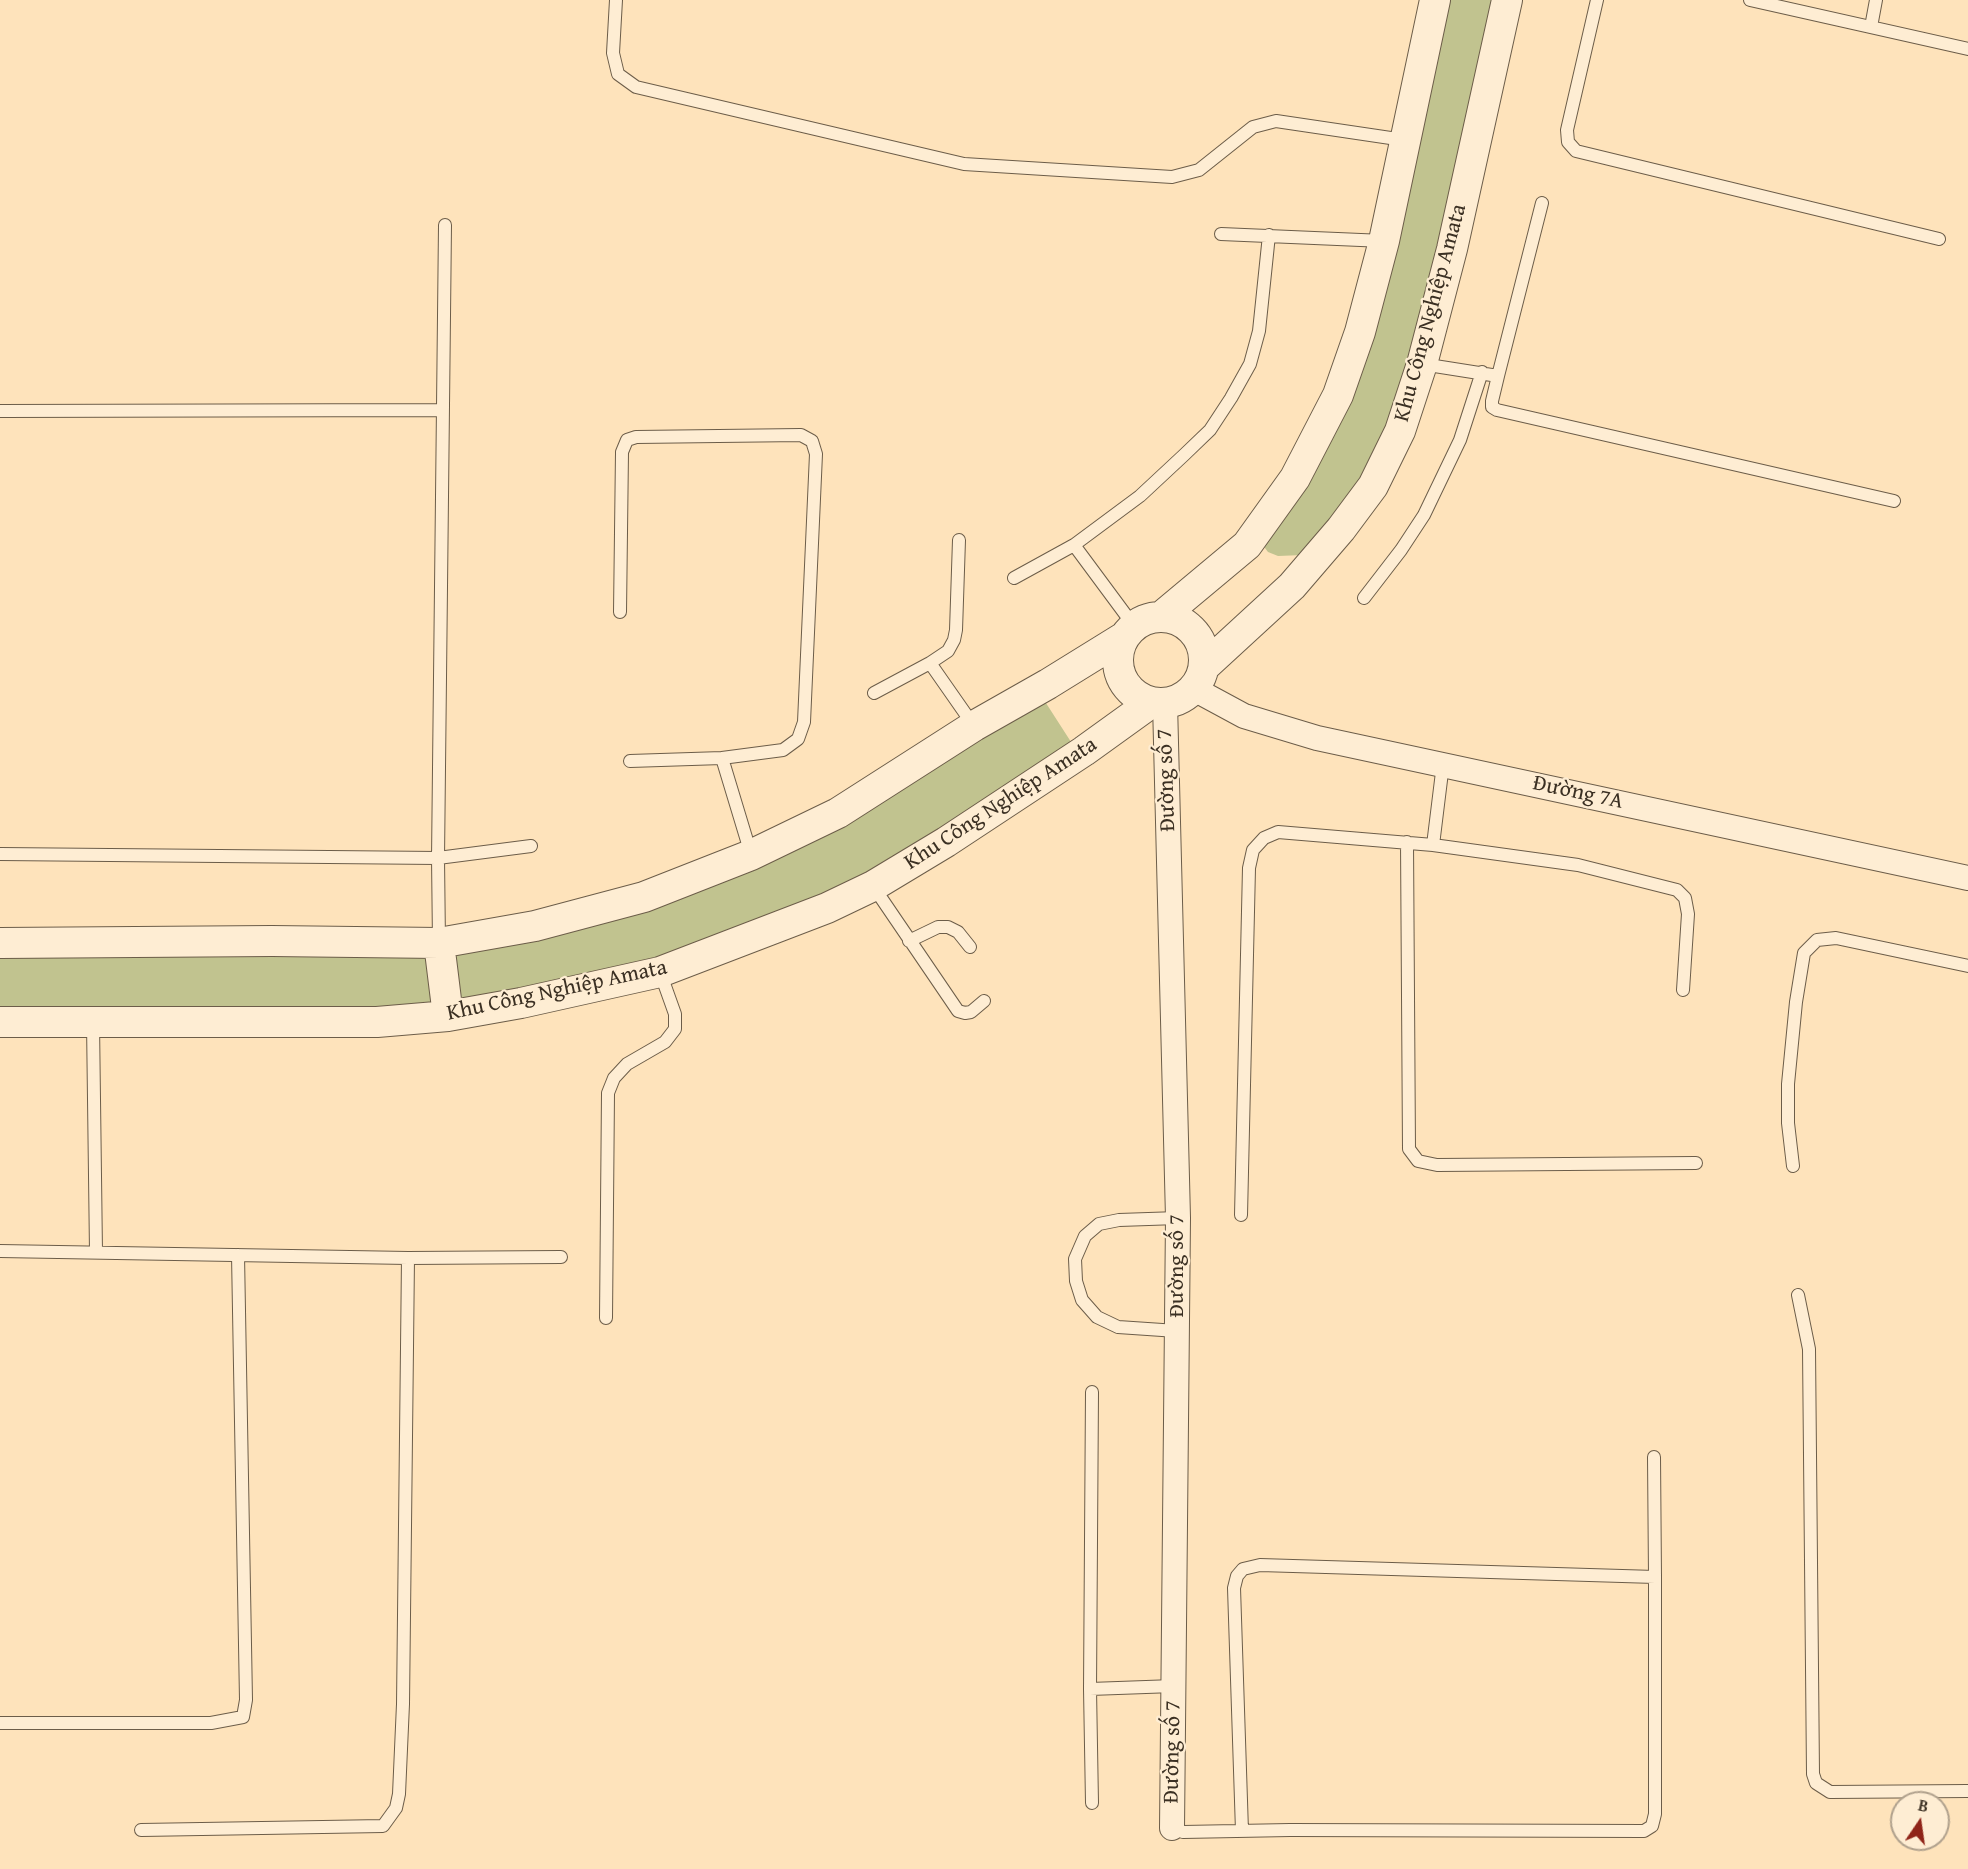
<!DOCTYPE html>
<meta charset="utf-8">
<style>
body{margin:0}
#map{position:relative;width:1968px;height:1869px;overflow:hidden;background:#fee3bb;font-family:"Gentium Book Plus",serif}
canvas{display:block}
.north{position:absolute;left:1890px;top:1791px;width:60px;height:60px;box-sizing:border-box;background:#feedd3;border:2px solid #b0a18d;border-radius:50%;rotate:13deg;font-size:16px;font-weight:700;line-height:24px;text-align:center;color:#3b3023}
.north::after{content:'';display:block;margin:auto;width:21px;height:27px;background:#8f2418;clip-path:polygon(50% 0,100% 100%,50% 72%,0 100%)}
</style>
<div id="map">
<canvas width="1968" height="1869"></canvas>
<div class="north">B</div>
</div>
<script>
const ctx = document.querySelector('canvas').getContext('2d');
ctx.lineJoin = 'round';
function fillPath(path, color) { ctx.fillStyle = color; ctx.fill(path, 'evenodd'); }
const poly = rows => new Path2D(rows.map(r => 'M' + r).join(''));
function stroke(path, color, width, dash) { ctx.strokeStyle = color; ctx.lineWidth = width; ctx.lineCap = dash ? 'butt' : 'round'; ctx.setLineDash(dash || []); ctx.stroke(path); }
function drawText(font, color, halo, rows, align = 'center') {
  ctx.font = font + ' "Gentium Book Plus",serif'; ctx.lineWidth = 4.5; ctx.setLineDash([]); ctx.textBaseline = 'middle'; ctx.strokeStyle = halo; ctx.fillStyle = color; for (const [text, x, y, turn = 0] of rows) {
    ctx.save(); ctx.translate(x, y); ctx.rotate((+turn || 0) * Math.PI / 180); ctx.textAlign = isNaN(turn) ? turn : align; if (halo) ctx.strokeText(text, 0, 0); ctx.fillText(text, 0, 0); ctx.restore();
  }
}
const green = poly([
 [1447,0,1495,0,1440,245,1389,426,1363,479,1303,555,1278,556,1268,552,1265,548,1263,543,1307,482],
 [1044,700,1073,745,866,876,656,961,453,1003,447,953,651,907],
 [0,954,433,954,439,1004,377,1010,0,1011]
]);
const service = poly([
 [616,0,613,53,618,74,636,87,964,164,1172,177,1199,170,1253,127,1276,121,1404,140],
 [1597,0,1567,130,1568,142,1576,151,1939,239],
 [1750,0,1968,49],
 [1871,27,1876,0],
 [1221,234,1384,241],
 [1422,364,1498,376,1542,203],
 [1498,376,1492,401,1492,407,1497,410,1894,501],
 [0,411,443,410],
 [1014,578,1074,545],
 [1364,598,1401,550,1424,515,1460,440,1482,372],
 [620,612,622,452,627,440,636,437,801,435,812,441,816,454,804,722,798,739,783,750,722,758,751,854],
 [1134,626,1074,545,1140,496,1184,455,1210,430,1231,398,1250,364,1259,331,1269,235],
 [930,663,948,651,954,640,956,630,959,540],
 [874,693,930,663,974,726],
 [630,761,722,758],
 [1407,842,1409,1149,1418,1161,1437,1165,1696,1163],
 [1433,845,1578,865,1677,890,1685,898,1688,914,1683,990],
 [0,854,438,858,531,846],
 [873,886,958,1011,965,1013,971,1012,984,1001],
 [909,941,938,927,948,927,958,932,970,947],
 [439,943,438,858,445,225],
 [93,1023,96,1252],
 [1793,1166,1788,1123,1788,1084,1796,1002,1804,953,1817,940,1836,938,1968,966],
 [1241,1215,1249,868,1253,850,1264,838,1278,832,1433,845,1443,764],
 [0,1251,408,1258,403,1704,399,1794,396,1808,383,1826,141,1830],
 [408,1258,561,1257],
 [1798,1295,1809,1349,1813,1774,1816,1783,1830,1792,1968,1791],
 [606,1318,608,1093,614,1078,627,1064,665,1042,675,1029,675,1014,660,972],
 [1177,1331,1118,1327,1097,1317,1082,1300,1076,1281,1075,1259,1085,1236,1099,1224,1119,1220,1178,1218],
 [1090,1689,1174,1686],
 [0,1723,211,1723,243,1717,246,1700,238,1255],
 [1092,1803,1090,1689,1092,1392],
 [1172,1828,1183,1832,1290,1830,1644,1831,1652,1826,1655,1814,1655,1577],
 [1242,1831,1234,1588,1237,1576,1243,1569,1260,1565,1655,1577,1654,1457]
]);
const minor = poly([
 [1194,689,1244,716,1317,738,1968,878],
 [1165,703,1178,1218,1172,1828]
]);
const tertiary = poly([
 [1162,616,1247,545,1295,478,1338,395,1360,332,1384,241,1435,0],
 '1118 660a43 43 0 1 1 86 0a43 43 0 1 1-86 0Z',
 [1205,666,1292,586,1341,529,1373,486,1400,431,1422,364,1452,249,1507,0],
 [0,943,272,941,439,943,535,926,644,897,751,855,838,813,974,726,1048,684,1124,637],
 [439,943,448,1016],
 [0,1022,377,1022,448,1016,521,1003,660,972,827,908,873,886,946,842,1084,751,1152,702]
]);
const streetNames = [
 ["Khu Công Nghiệp Amata",1431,313,-75],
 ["Đường số 7",1167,780,-92],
 ["Đường 7A",1578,793,12],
 ["Khu Công Nghiệp Amata",1001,804,-33],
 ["Khu Công Nghiệp Amata",557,991,-12],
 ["Đường số 7",1177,1266,-90],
 ["Đường số 7",1173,1752,-89]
];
fillPath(green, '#c1c38f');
stroke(service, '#6c5d49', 14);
stroke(minor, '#6c5d49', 26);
stroke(tertiary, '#6c5d49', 32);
stroke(service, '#feedd3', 12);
stroke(minor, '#feedd3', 24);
stroke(tertiary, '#feedd3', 30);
drawText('22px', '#3b3023', '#feedd3', streetNames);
</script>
